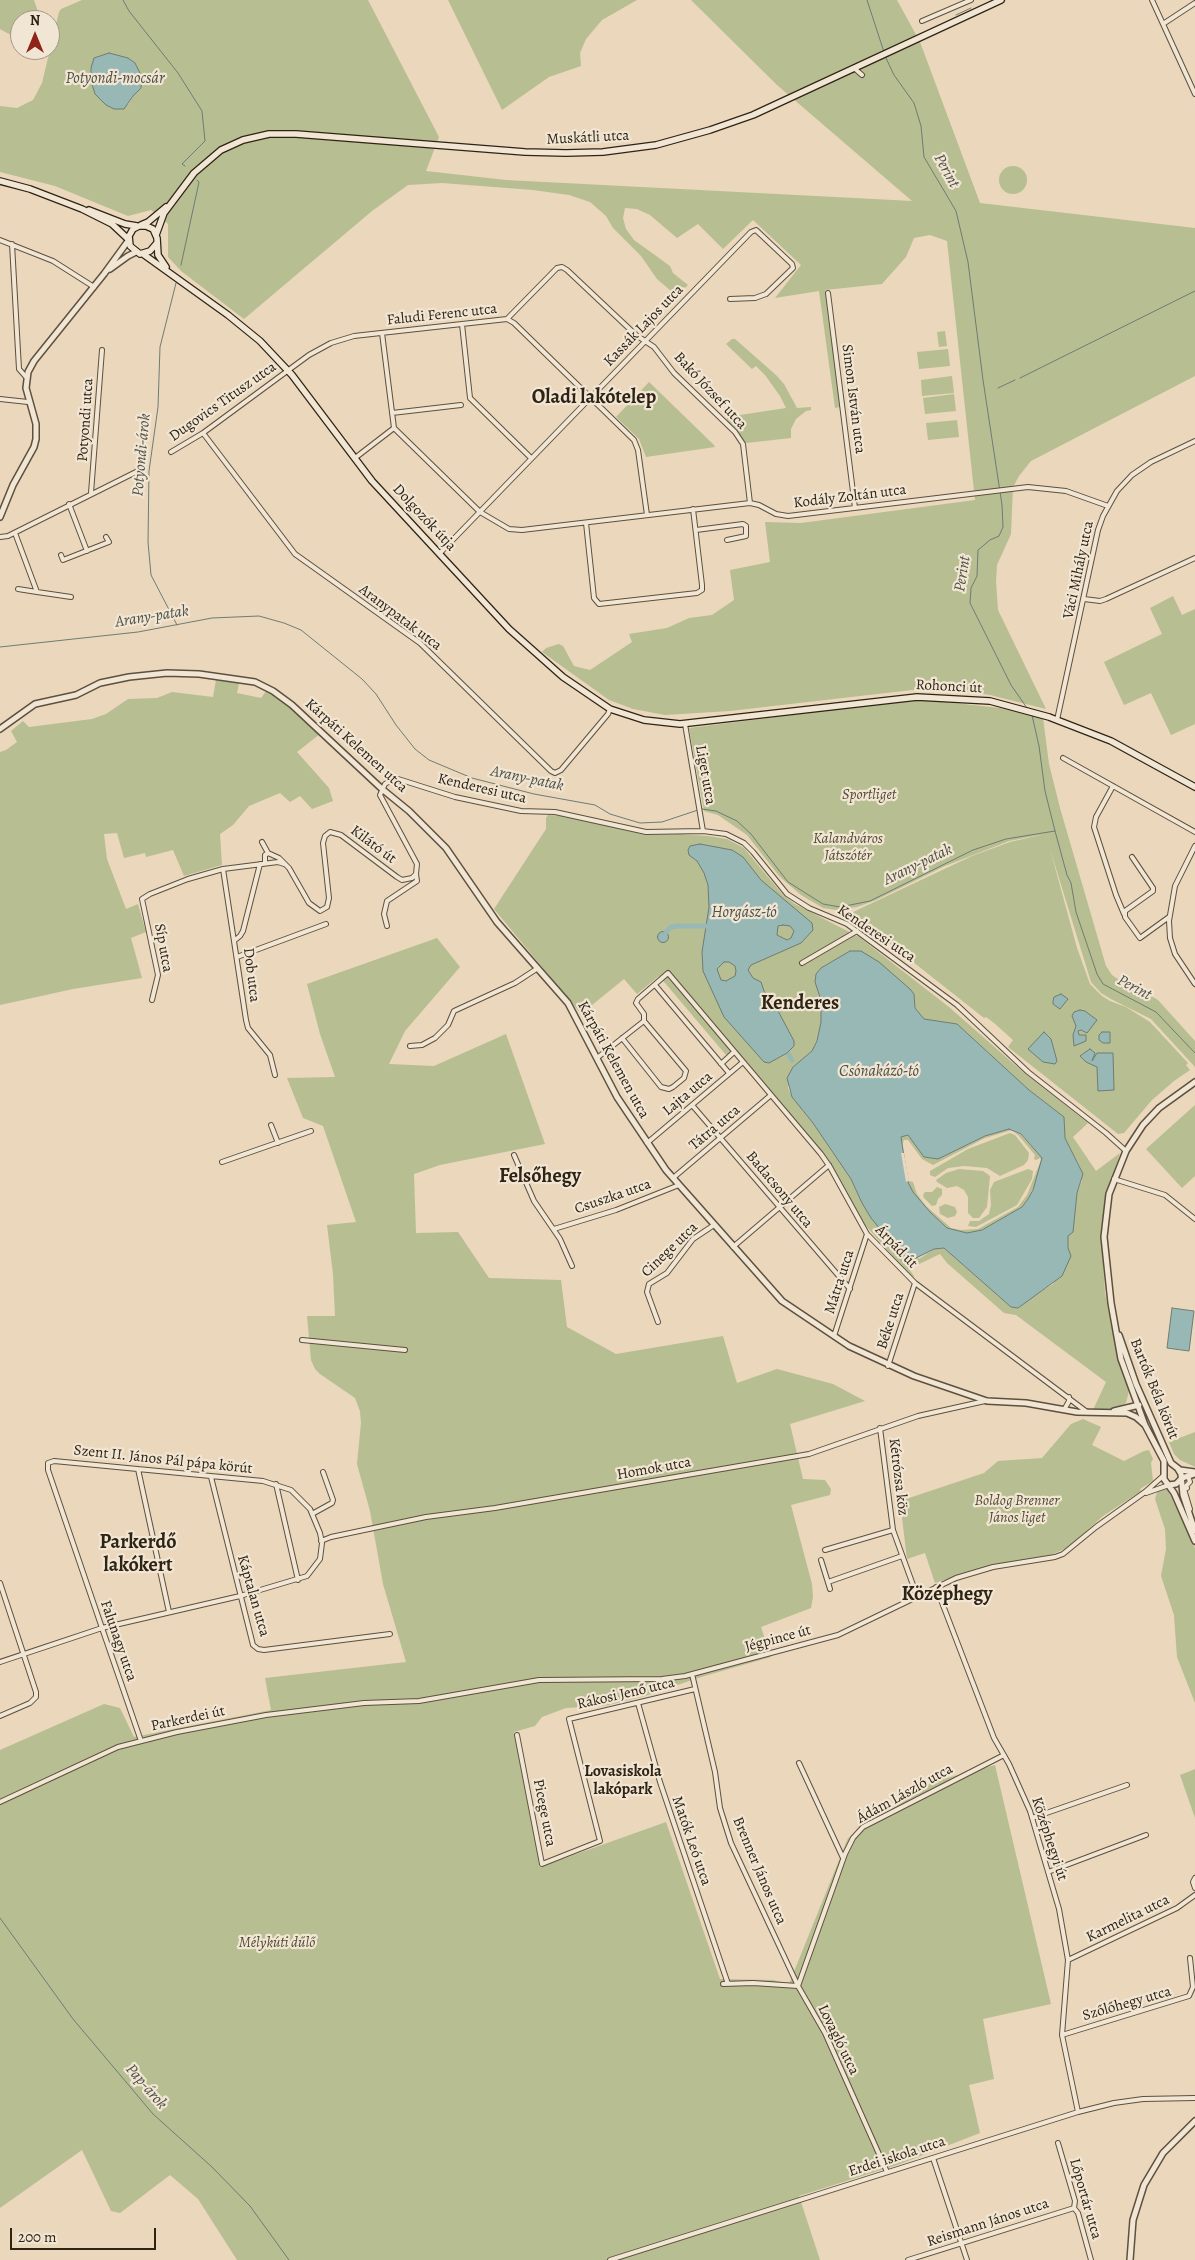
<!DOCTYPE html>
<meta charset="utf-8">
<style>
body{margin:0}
#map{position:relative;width:1195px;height:2260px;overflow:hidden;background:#ead7bc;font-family:Alegreya,serif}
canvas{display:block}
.north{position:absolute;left:10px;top:10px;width:50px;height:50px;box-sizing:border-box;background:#f1e5d3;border:1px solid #a39787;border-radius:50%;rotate:0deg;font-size:14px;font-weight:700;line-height:20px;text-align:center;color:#2e2314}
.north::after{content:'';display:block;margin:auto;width:18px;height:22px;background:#8f2418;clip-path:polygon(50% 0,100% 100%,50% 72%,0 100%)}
.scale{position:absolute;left:10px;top:2228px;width:146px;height:22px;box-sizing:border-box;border:2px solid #2e2314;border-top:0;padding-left:6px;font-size:15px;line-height:18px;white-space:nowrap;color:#2e2314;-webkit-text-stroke:4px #f1e5d3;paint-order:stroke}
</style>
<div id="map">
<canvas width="1195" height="2260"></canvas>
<div class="north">N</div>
<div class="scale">200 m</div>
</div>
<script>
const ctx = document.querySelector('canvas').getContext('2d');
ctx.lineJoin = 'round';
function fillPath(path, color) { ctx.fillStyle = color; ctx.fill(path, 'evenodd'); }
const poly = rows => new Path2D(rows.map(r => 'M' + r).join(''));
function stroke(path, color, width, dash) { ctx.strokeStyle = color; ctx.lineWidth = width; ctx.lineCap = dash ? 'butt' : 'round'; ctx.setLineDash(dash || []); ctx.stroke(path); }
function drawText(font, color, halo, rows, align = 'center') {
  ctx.font = font + ' Alegreya,serif'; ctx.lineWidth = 4.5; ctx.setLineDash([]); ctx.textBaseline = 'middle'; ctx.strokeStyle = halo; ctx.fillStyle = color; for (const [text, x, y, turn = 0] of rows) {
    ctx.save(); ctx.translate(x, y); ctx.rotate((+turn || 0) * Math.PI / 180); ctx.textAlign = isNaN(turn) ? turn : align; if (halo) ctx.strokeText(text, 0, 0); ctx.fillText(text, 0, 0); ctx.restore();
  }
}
const green = poly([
 [0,0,34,0,41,20,20,20,20,37,11,35,0,29],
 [82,0,368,0,439,137,426,171,506,180,912,201,777,85,691,0,897,0,920,42,980,203,1195,228,1195,376,1031,461,1019,476,1013,487,1011,534,997,565,996,581,998,610,1046,709,990,695,962,691,912,690,730,711,665,715,633,709,609,700,542,652,546,648,559,644,563,646,574,666,590,670,632,642,629,634,667,628,689,618,712,615,734,600,730,570,770,562,765,522,801,523,975,500,947,241,930,235,914,238,906,257,882,284,825,290,840,407,835,408,819,291,775,298,801,265,753,220,723,249,698,224,677,238,650,215,637,209,625,208,623,218,626,229,634,240,670,266,673,273,688,285,674,299,671,291,657,279,641,256,613,228,606,216,590,202,569,195,533,190,442,183,408,185,372,211,244,319,181,271,168,257,168,224,151,210,128,216,55,186,0,172,0,106,17,108,33,100,42,83,59,12,61,9],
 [109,53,141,88,133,96,128,105,94,58],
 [448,0,637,0,602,20,586,39,580,53,581,66,549,77,502,110],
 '999 180a14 14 0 1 1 28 0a14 14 0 1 1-28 0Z',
 [945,331,947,346,939,347,937,332],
 [732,339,735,339,776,375,784,384,797,408,811,407,811,410,806,411,796,419,791,429,791,438,746,443,727,420,727,417,786,408,780,396,765,375,756,366,752,369,726,344],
 [948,349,950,366,919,369,917,352],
 [952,376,954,393,922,396,921,380],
 [649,382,714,445,715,447,646,457,639,439,616,417],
 [954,394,956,411,925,414,923,398],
 [957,420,959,437,928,440,926,423],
 [1173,596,1182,615,1195,609,1195,724,1171,735,1151,693,1124,705,1104,662,1162,634,1150,608],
 [216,680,239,683,237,693,261,698,267,690,290,706,320,734,297,752,329,788,333,801,312,809,300,796,290,802,280,793,249,806,233,825,220,834,222,865,184,876,173,850,146,857,145,853,124,858,117,833,104,834,107,859,126,909,138,904,146,932,131,938,142,978,73,989,0,1005,0,752,6,750,17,742,11,731,23,721,29,727,92,719,106,714,128,699,157,698,172,692,213,697],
 [918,699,1009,709,1043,718,1049,764,1060,808,1106,966,1112,975,1126,985,1143,991,1158,1000,1195,1041,1195,1067,1151,1019,1111,999,1101,993,1091,982,1050,849,1077,948,1090,984,1102,996,1110,1001,1126,1007,1150,1022,1188,1063,1186,1065,1190,1070,1174,1081,1152,1100,1124,1133,1118,1134,1008,1047,1013,1040,994,1023,986,1017,984,1018,851,913,972,856,1010,842,1045,834,1009,841,945,866,876,900,857,907,836,910,823,908,801,895,780,877,747,835,718,815,704,811,689,728],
 [548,815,567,816,645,835,680,834,708,836,727,839,744,848,783,895,795,904,859,937,949,1007,1023,1072,1088,1123,1073,1137,1096,1171,1120,1153,1105,1204,1102,1248,1105,1293,1111,1325,1129,1391,1126,1403,1114,1409,1093,1410,1106,1382,1016,1315,1004,1313,947,1263,940,1254,909,1269,914,1276,912,1278,859,1218,827,1158,734,1049,726,1055,659,976,637,994,624,979,581,1014,494,909,546,829,546,818],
 [850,951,914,994,915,1008,924,1019,957,1024,1029,1090,1064,1117,1065,1138,1080,1167,1082,1181,1077,1193,1073,1232,1068,1235,1068,1248,1053,1284,1035,1295,1018,1308,1011,1307,944,1248,934,1249,919,1259,862,1203,851,1179,813,1123,792,1097,788,1088,793,1067,812,1051,817,1041,821,1022,821,999,815,982,816,974,821,968],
 [437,938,460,967,405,1031,389,1064,434,1066,506,1034,545,1144,440,1165,414,1174,416,1233,458,1232,489,1278,561,1280,567,1327,616,1354,723,1336,737,1383,777,1369,833,1384,865,1401,790,1424,803,1479,825,1480,831,1489,830,1495,791,1505,812,1584,813,1597,811,1608,761,1627,771,1657,701,1677,642,1697,604,1706,566,1708,542,1717,535,1726,514,1732,540,1867,666,1822,720,1979,773,1980,789,1984,848,1838,932,1782,995,1765,1051,2004,983,2019,994,2079,969,2085,980,2133,900,2164,799,2196,820,2260,237,2260,198,2199,170,2175,120,2213,111,2211,82,2150,0,2208,0,1750,104,1704,120,1708,134,1737,271,1710,265,1678,406,1662,383,1584,370,1511,357,1464,361,1423,360,1411,355,1398,320,1374,315,1369,311,1360,307,1316,335,1316,333,1274,327,1225,356,1222,323,1126,303,1118,287,1078,335,1077,320,1034,307,984],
 [1195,1105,1195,1176,1182,1188,1146,1149],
 [1009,1129,1021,1135,1042,1158,1035,1184,1028,1199,1022,1207,982,1230,967,1233,947,1228,930,1212,913,1192,908,1182,901,1137,908,1135,944,1156,985,1136],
 [1012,1130,1019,1136,1035,1155,1034,1159,1036,1160,1040,1158,1041,1160,1027,1195,1018,1207,978,1229,961,1230,951,1228,926,1206,917,1194,913,1182,909,1181,902,1145,904,1140,908,1140,922,1159,933,1165,985,1138],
 [1010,1133,1015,1135,1029,1153,1028,1160,1024,1165,1000,1176,987,1168,964,1166,948,1168,935,1177,930,1175,930,1171,968,1149],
 [959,1169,983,1171,990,1176,987,1207,979,1218,973,1218,968,1213,968,1197,964,1190,957,1186,947,1188,937,1182,936,1180,946,1173],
 [1028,1169,1033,1171,1032,1179,1017,1205,976,1227,968,1226,970,1221,979,1221,989,1214,991,1205,990,1190,994,1182],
 [937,1187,942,1189,942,1195,938,1199,936,1205,932,1206,924,1198,923,1195,925,1192,932,1192],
 [945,1204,955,1207,957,1212,955,1216,948,1218,940,1214,939,1207],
 [1083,1419,1101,1427,1092,1445,1124,1461,1144,1451,1149,1450,1153,1459,1151,1463,1153,1481,1140,1489,1141,1491,1146,1488,1103,1516,1069,1547,1051,1555,993,1565,935,1583,925,1553,907,1559,900,1501,984,1473,998,1461,1042,1458,1071,1424],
 [1195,1432,1195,1467,1180,1460,1174,1454,1169,1442],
 [1166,1486,1195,1548,1195,1703,1177,1657,1174,1615,1161,1576,1166,1549,1165,1529,1155,1499,1158,1489],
 [1195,1769,1195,1818,1180,1775]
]);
const water = poly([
 [109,53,128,58,135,63,142,77,141,88,133,96,124,109,114,109,106,105,95,94,91,81,91,68,94,58,109,53],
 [700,844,732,850,743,857,761,880,812,923,813,930,801,943,751,965,748,970,753,978,761,982,764,991,777,1009,794,1041,794,1046,787,1053,769,1063,764,1062,724,1017,703,971,702,952,709,907,708,885,704,873,697,861,689,855,688,850,690,846,700,844],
 [783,925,790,926,794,931,791,938,787,940,777,935,778,926,783,925],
 [724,962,729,962,735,966,736,971,735,976,726,981,721,980,717,969,724,962],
 '657.5 937a5.5 5.5 0 1 1 11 0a5.5 5.5 0 1 1-11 0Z',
 [850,951,861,951,879,962,910,989,914,994,915,1008,924,1019,957,1024,1029,1090,1064,1117,1065,1138,1083,1174,1077,1193,1073,1232,1068,1236,1068,1248,1071,1256,1062,1276,1018,1308,1011,1307,944,1248,934,1249,912,1260,903,1257,871,1218,862,1203,851,1179,813,1123,792,1097,787,1078,793,1067,812,1051,817,1041,821,1022,821,1000,815,982,816,974,821,968,850,951],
 [1009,1129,1021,1134,1042,1158,1033,1190,1028,1199,1022,1207,982,1230,967,1233,947,1228,930,1212,913,1192,908,1182,901,1137,908,1135,924,1157,938,1159,985,1136,1009,1129],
 [1061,994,1068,999,1060,1009,1053,1004,1053,1001,1054,997,1061,994],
 [1080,1010,1085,1011,1097,1020,1087,1033,1081,1030,1078,1031,1079,1035,1086,1035,1086,1041,1074,1046,1073,1035,1076,1026,1072,1016,1074,1012,1080,1010],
 [1044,1032,1051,1039,1057,1061,1055,1064,1043,1062,1028,1049,1044,1032],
 [1102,1032,1110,1032,1110,1043,1103,1043,1099,1040,1099,1035,1102,1032],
 [1090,1049,1095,1053,1092,1061,1097,1053,1113,1053,1114,1090,1098,1091,1097,1067,1086,1062,1080,1056,1090,1049],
 [1172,1308,1194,1311,1189,1351,1167,1348,1172,1308]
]);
const pier = poly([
 [901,1153,904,1153,909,1181,906,1182]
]);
const stream = poly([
 [123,0,129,11,178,73,202,111,205,141,182,164,185,166],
 [867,0,884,52],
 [956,15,971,8],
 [885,56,894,75,914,103,921,126,924,157,956,211,968,262,983,380,1002,505,1003,527,999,536,990,540,978,550,977,576,971,588,970,603,1011,685,1027,708],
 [181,265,199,182,197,180],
 [176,283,160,347,158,407,149,471,148,542,151,575,177,625],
 [1020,378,1195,291],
 [998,388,1015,380],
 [0,647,138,632,212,618,259,616,284,623,301,630,362,679,376,694,396,725,415,749,429,760,472,778,534,794,595,805,610,814,640,823,662,822,698,810],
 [1032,715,1039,746,1045,791,1055,831,1067,875,1071,883,1076,912,1097,974,1103,984,1156,1012,1195,1053],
 [702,809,716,811,737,821,751,834,788,882,823,904,840,907,870,901,973,850,1006,839,1055,831],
 [0,1918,73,2019,153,2114,212,2167,250,2206,289,2260]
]);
const canal = poly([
 [666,932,671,927,678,926,706,926],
 [789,1055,792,1060]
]);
const minor = poly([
 [1152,0,1195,94],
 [922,21,971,0],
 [1163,24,1195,3],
 [854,68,862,75],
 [0,240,53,261,94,287],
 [12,244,19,369,26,377],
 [828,293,855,508],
 [507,319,557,268,562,267,567,270,636,335,654,347,674,373,735,432,743,444,750,503],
 [462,324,470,398,531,458],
 [382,333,394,428,480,512,509,529,522,530,750,503,759,505,776,514,788,516,1028,487,1066,491,1108,506],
 [0,399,28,402],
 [392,413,461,405],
 [203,433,295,554,420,643,551,771,555,773,561,770,608,714,610,709],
 [171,452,203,433,309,355,331,343,354,336,507,319,514,323,634,440,638,450,647,515],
 [355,458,394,428],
 [91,493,102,350],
 [69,504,87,551],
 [586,523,594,598,599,604,697,593,702,590,702,585,693,509],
 [696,530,743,524,746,526,746,536,727,540],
 [15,533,37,592,71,597],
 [0,537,8,536,142,469],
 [440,553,751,232,756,230,792,264,793,268,766,294,755,298,730,299],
 [61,555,63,560,109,542,106,537],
 [18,589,37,592],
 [1084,599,1100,601,1106,599,1195,558],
 [1057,720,1098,530,1103,516,1117,491,1132,475,1151,462,1195,441],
 [685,724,703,831],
 [1063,758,1195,832],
 [1113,786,1096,817,1094,827,1116,895,1124,914],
 [262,842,268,853],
 [1195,846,1175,886,1169,921,1170,938,1175,954,1195,984],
 [1132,857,1153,888,1153,891,1125,911,1125,917,1140,938,1169,917],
 [265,863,265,855,268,853,279,858,289,868,309,903,320,911,327,907,329,898,323,843,325,836,330,832,341,835,397,877,402,880,412,878,416,874,417,864,380,795,385,784,395,778,455,797,521,811,555,812,646,832,703,831,726,834,744,843,753,852,787,894,809,908,847,924,957,1005,1028,1072,1106,1133,1126,1151],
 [223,869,246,1020,248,1028,270,1055,275,1075],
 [387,926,384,914,387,901,417,881,416,874],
 [235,940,240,936,243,931,260,864],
 [237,957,326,924],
 [802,963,857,931],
 [655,985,729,1073],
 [152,1000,158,975,142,899,150,894,188,879,223,869,278,862,284,864],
 [622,1038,661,1087,669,1089,673,1087,684,1078,686,1071,644,1021],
 [410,1046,422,1045,435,1038,448,1025,454,1011,515,983,538,968],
 [597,1058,644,1021,644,1014,636,1003,638,999,668,973,821,1154,830,1167,867,1234,915,1283,1087,1412],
 [721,1064,734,1052],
 [692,1105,850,1289],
 [271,1125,278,1143],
 [647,1143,743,1062],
 [514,1155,534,1201,560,1239,572,1266],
 [222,1162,311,1131],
 [673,1178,771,1095],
 [1114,1179,1165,1195,1195,1219],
 [554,1229,616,1210,679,1185],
 [733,1247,829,1165],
 [658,1322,647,1292,649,1284,667,1273,693,1239,714,1225],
 [834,1336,867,1234],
 [302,1340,405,1350],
 [888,1366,915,1283],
 [1064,1410,1069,1401,1069,1397],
 [880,1428,893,1530,917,1596],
 [138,1469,169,1612],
 [211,1477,253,1645,258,1649,264,1650,390,1634],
 [1189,1479,1190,1482,1186,1486,1187,1488,1184,1489,1190,1509],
 [276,1484,298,1580],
 [1146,1493,1169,1485],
 [312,1514,332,1503,333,1500,323,1472],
 [321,1541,331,1537,426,1517,495,1508,809,1454,918,1416,985,1401],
 [825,1550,893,1530],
 [821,1560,830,1589],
 [828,1582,902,1556],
 [0,1583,36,1692,36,1697,30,1703,0,1716],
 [936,1587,994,1738,1009,1764,1030,1811,1059,1909,1068,1960,1062,2035,1078,2112],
 [0,1662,102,1628,240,1596,307,1576,320,1559,322,1543,320,1533,310,1509,291,1490,263,1481,54,1461,48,1463,48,1470,102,1628,141,1741],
 [692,1674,715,1772,720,1808,731,1843,798,1986,825,2033,887,2172],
 [638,1703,660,1782,728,1984],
 [517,1735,542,1864,600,1841,569,1719,695,1689],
 [799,1763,843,1858],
 [0,1802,118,1747,177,1732,266,1715,364,1703,419,1701,539,1680,662,1679,685,1676,838,1635,956,1578,993,1567,1055,1557,1063,1554,1096,1527,1145,1492,1163,1476],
 [1032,1818,1127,1785],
 [1048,1872,1146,1835],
 [1195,1878,1193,1882,1195,1888],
 [1068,1960,1177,1908,1195,1895],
 [723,1984,753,1983,798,1986],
 [798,1986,845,1854,853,1838,863,1827,1004,1755],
 [1062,2035,1189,1996,1193,1987,1190,1958],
 [1058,2143,1075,2201,1074,2208,1078,2213,1091,2260],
 [933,2158,967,2260],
 [610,2260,1078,2112,1114,2103,1143,2099,1195,2098],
 [908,2260,1074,2208]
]);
const tertiary = poly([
 [110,269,128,256,136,252],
 [0,517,13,485,34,447,36,439,36,424,26,388,28,372,34,361,104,274,128,241],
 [0,729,35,704,76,695,100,683,129,677,167,673,199,674,255,682,273,691,292,705,382,789,409,811,446,848,497,922,568,1003,617,1097,666,1170,782,1301,849,1346,914,1376,987,1401,1026,1403,1077,1412,1127,1413,1136,1417,1145,1425],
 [1195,1082,1159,1108,1143,1125,1126,1151,1109,1194,1104,1237,1111,1303,1121,1359,1145,1425,1164,1461,1164,1479,1174,1493,1195,1541],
 [1119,1335,1136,1384,1171,1463,1180,1470,1195,1472],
 [1114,1411,1139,1405],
 [1178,1469,1181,1474,1183,1495,1195,1531],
 [1169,1485,1176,1484,1182,1478,1195,1474],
 [1130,2260,1133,2220,1144,2185,1163,2153,1195,2121]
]);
const secondary = poly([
 [0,181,30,189,82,209,112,224,128,239],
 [89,210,125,224,137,226],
 [141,225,148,222,166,207],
 [156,235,164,213,194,173,221,150,243,140,269,134,296,134,525,152,566,153,603,152,656,145,710,130,753,115,1001,0],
 [156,244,150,251,140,254,130,246,129,236,133,229,139,226,146,226,153,229,157,238,158,255,166,267],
 [143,254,228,315,260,341,292,375,372,481,509,629,563,677,610,709,644,720,680,724,917,697,990,701,1049,717,1111,741,1195,787]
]);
const streetNames = [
 ["Muskátli utca",588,138,-3],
 ["Faludi Ferenc utca",442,315,-6],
 ["Kassák Lajos utca",644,326,-46],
 ["Bakó József utca",710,391,47],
 ["Simon István utca",853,399,83],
 ["Dugovics Titusz utca",223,402,-35],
 ["Potyondi utca",86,420,-86],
 ["Kodály Zoltán utca",850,497,-7],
 ["Dolgozók útja",424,518,47],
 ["Váci Mihály utca",1079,570,-78],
 ["Aranypatak utca",400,618,37],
 ["Rohonci út",949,687,3],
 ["Kárpáti Kelemen utca",356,746,42],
 ["Liget utca",705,775,80],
 ["Kenderesi utca",482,789,13],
 ["Kilátó út",373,845,37],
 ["Kenderesi utca",876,934,34],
 ["Síp utca",163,948,80],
 ["Dob utca",251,975,83],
 ["Kárpáti Kelemen utca",613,1060,61],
 ["Lajta utca",688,1094,-40],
 ["Tátra utca",715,1128,-40],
 ["Badacsony utca",779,1190,50],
 ["Csuszka utca",613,1197,-19],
 ["Árpád út",896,1247,46],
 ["Cinege utca",670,1250,-44],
 ["Mátra utca",840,1282,-72],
 ["Béke utca",891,1321,-72],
 ["Bartók Béla körút",1154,1389,68],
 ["Szent II. János Pál pápa körút",163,1460,6],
 ["Homok utca",654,1469,-10],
 ["Kétrózsa köz",898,1477,83],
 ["Káptalan utca",253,1596,74],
 ["Jégpince út",778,1639,-15],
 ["Falunagy utca",118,1641,71],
 ["Rákosi Jenő utca",626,1694,-13],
 ["Parkerdei út",188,1719,-12],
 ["Ádám László utca",905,1794,-29],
 ["Picege utca",544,1813,79],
 ["Középhegyi út",1049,1839,72],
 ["Matók Leó utca",691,1841,71],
 ["Brenner János utca",759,1871,67],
 ["Karmelita utca",1128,1919,-26],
 ["Szőlőhegy utca",1127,2004,-16],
 ["Lovagló utca",838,2040,64],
 ["Erdei iskola utca",897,2157,-18],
 ["Lőportár utca",1085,2199,74],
 ["Reismann János utca",988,2223,-18]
];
const parkNames = [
 ["Sportliget",869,795],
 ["Kalandváros",848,839],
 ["Játszótér",848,856],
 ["Boldog Brenner",1017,1501],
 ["János liget",1017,1518],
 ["Mélykúti dűlő",277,1943]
];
const waterNames = [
 ["Potyondi-mocsár",115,79],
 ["Perint",946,171,61],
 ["Potyondi-árok",142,455,-85],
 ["Perint",963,574,-81],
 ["Arany-patak",152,617,-9],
 ["Arany-patak",527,779,12],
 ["Arany-patak",918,865,-26],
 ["Horgász-tó",744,913],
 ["Perint",1134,988,28],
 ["Csónakázó-tó",879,1072],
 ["Pap-árok",146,2087,49]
];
const neighbourhoodNames = [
 ["Lovasiskola",623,1772],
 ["lakópark",623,1790]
];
const districtNames = [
 ["Oladi lakótelep",594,398],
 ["Kenderes",800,1004],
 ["Felsőhegy",540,1177],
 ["Parkerdő",138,1543],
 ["lakókert",138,1566],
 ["Középhegy",947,1595]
];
fillPath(green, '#b7be91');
fillPath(water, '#98b8b6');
stroke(water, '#6e7c75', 1);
fillPath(pier, '#ead7bc');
stroke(stream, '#6e7c75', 1);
stroke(canal, '#98b8b6', 5);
stroke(minor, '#5d503e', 6);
stroke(tertiary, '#5d503e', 8);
stroke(secondary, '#2e2314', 8);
stroke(minor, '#f1e5d3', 4);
stroke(tertiary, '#f1e5d3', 5);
stroke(secondary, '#f1e5d3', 5.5);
drawText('15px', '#2e2314', '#f1e5d3', streetNames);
drawText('italic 15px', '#504a33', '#f1e5d3', parkNames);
drawText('italic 16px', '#4e5045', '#f1e5d3', waterNames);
drawText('bold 16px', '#2e2314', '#f1e5d3', neighbourhoodNames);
drawText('bold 20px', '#2e2314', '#f1e5d3', districtNames);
</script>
